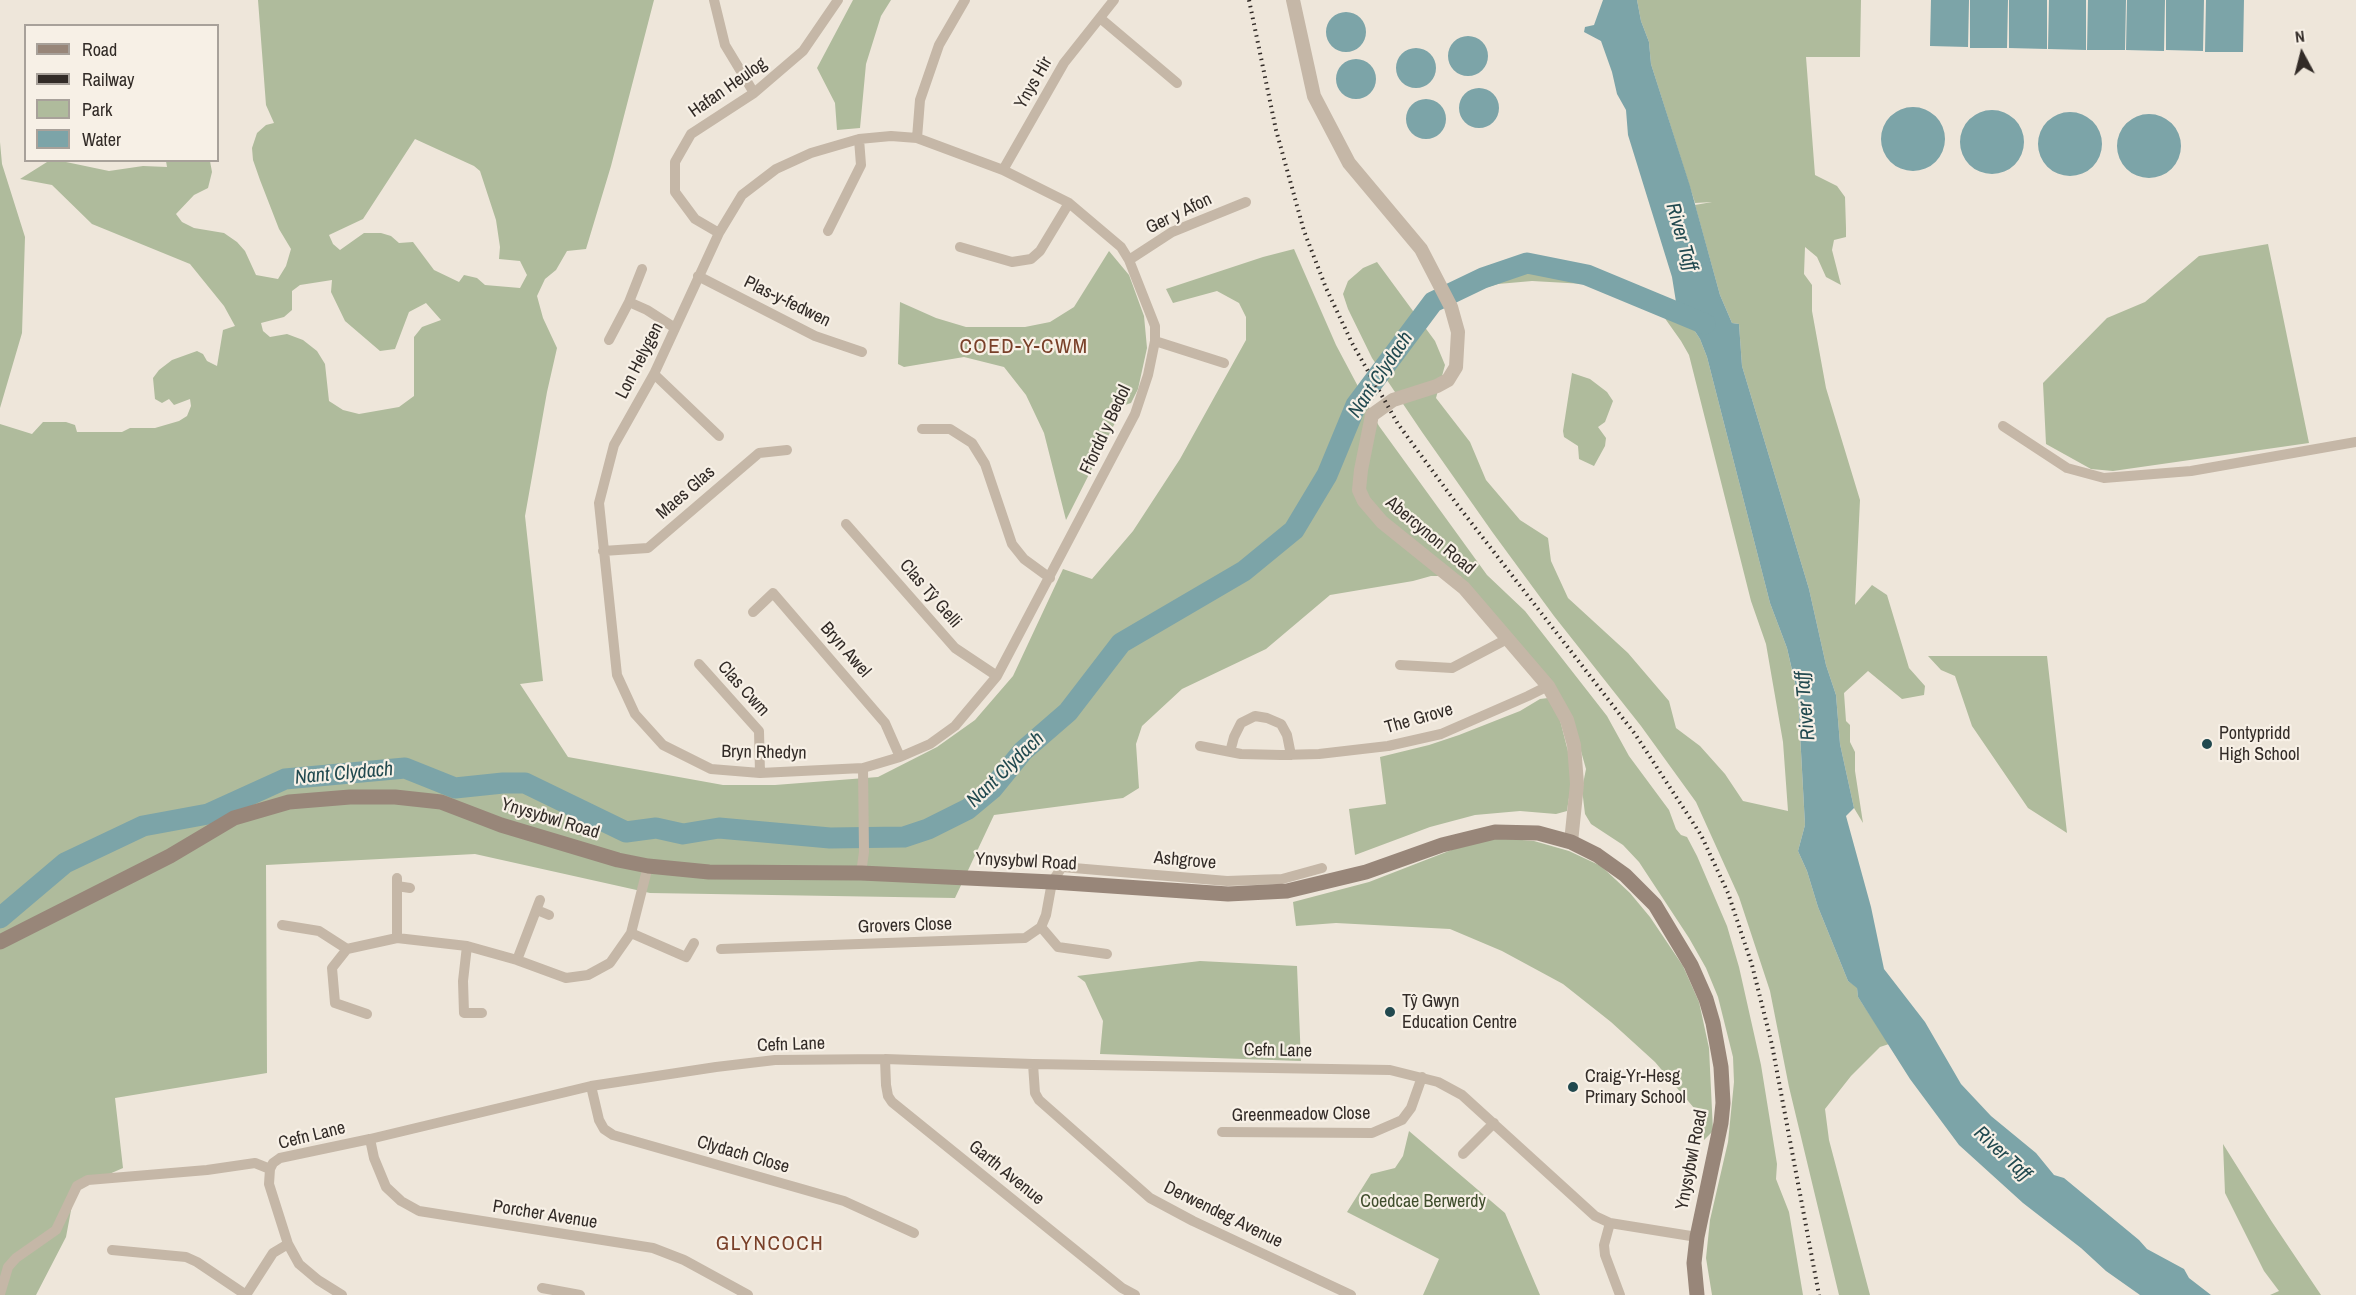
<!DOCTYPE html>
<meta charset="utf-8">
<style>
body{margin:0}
#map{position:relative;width:2356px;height:1295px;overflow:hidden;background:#eee6da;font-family:"Archivo Narrow",sans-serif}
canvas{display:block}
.legend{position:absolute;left:24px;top:24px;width:195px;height:138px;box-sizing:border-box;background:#f7f0e6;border:2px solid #a8a19a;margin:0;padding:8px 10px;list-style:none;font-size:18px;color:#322b27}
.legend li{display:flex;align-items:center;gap:12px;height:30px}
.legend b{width:30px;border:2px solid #a8a19a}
.north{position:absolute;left:2272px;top:24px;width:60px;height:60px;-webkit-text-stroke:4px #f7f0e6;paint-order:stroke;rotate:353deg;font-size:16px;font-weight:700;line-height:24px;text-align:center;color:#322b27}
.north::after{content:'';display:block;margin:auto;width:21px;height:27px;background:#322b27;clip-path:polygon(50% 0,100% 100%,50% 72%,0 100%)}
</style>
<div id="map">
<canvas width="2356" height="1295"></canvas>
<ul class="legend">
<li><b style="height:8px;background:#988679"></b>Road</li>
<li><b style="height:8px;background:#322b27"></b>Railway</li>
<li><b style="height:16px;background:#afbb9c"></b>Park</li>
<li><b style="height:16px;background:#7ca4a8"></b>Water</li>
</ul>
<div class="north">N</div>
</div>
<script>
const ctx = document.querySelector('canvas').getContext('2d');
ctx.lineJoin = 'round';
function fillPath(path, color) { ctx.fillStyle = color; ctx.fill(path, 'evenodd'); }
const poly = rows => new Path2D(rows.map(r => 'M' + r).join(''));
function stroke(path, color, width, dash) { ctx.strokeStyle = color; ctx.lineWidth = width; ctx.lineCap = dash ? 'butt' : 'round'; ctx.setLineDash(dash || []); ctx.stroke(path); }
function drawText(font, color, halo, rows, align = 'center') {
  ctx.font = font + ' "Archivo Narrow",sans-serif'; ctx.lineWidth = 4.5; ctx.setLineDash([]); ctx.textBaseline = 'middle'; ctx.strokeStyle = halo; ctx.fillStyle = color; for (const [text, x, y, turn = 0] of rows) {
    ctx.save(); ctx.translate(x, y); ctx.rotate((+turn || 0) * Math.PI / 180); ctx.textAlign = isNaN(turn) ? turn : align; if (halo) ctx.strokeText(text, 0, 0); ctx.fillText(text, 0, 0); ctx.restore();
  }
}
const green = poly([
 [258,0,654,0,611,166,586,249,567,251,556,270,545,279,537,296,543,318,557,348,547,392,525,516,543,681,520,684,568,757,723,785,775,785,878,777,937,747,975,720,1013,676,1063,569,1092,579,1133,531,1180,459,1246,340,1246,317,1239,303,1217,291,1173,303,1166,289,1263,257,1294,249,1336,345,1379,426,1487,575,1525,611,1607,716,1629,756,1669,810,1676,829,1681,835,1687,837,1697,856,1727,926,1739,967,1761,1065,1777,1164,1776,1179,1789,1212,1803,1295,1712,1295,1706,1258,1710,1220,1728,1142,1734,1082,1733,1057,1718,997,1706,968,1689,938,1639,862,1623,845,1591,824,1585,814,1582,789,1586,769,1572,719,1487,607,1460,576,1431,576,1413,581,1330,595,1266,649,1182,689,1142,726,1136,744,1139,788,1123,798,994,815,955,898,650,893,475,854,266,865,267,1073,115,1098,123,1168,75,1189,66,1237,36,1295,0,1295,0,424,32,434,43,422,66,422,75,425,77,432,122,432,130,428,155,428,179,421,187,416,191,406,190,399,174,405,169,399,162,403,155,399,153,378,159,370,172,360,197,351,203,354,207,361,217,366,223,330,235,326,224,306,190,264,92,224,52,185,20,179,47,162,66,162,109,171,143,166,167,167,166,161,210,161,212,172,208,188,194,195,176,214,182,222,194,228,224,233,237,242,245,251,256,275,278,279,286,266,291,249,279,229,260,180,253,160,252,148,257,133,266,125,274,123,266,105],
 [415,139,474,166,480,171,496,220,500,247,499,259,520,261,527,275,520,288,485,285,477,278,464,275,459,282,434,270,413,242,399,243,391,236,381,233,364,233,340,250,333,244,329,235,363,219],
 [332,280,331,292,345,321,380,351,395,349,409,312,426,303,441,320,422,327,414,337,414,396,399,407,359,414,343,410,329,401,325,364,317,351,303,340,287,334,270,337,263,331,261,323,284,317,292,310,292,291,300,285],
 [853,0,891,0,881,16,866,64,860,128,837,130,835,103,817,68],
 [1637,0,1861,0,1860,57,1806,57,1815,175,1837,186,1845,197,1846,228,1846,237,1834,240,1832,250,1841,285,1826,277,1817,257,1805,247,1804,274,1812,285,1812,311,1826,388,1860,500,1855,605,1872,585,1887,595,1909,668,1925,686,1924,695,1902,699,1868,671,1844,693,1846,721,1850,725,1850,742,1855,752,1855,771,1863,823,1854,808,1840,744,1836,695,1826,665,1809,589,1742,366,1739,324,1732,323,1720,295,1695,205,1712,202,1695,203,1651,64,1649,42,1641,21],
 [0,142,2,164,25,237,22,333,0,408],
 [2268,244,2309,443,2113,471,2091,469,2046,444,2043,383,2107,318,2145,302,2199,256],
 [1109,251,1129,275,1144,316,1147,348,1138,389,1131,403,1122,406,1120,413,1066,520,1044,433,1026,395,1004,367,964,357,904,367,898,364,900,302,936,318,966,327,1025,327,1050,322,1074,307],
 [1377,262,1435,341,1445,365,1436,398,1470,442,1486,480,1520,520,1548,538,1551,561,1568,598,1628,653,1669,701,1676,728,1700,746,1725,774,1743,801,1788,811,1783,742,1766,644,1751,601,1689,355,1681,341,1664,317,1585,284,1532,281,1498,284,1458,296,1456,293,1485,280,1526,266,1586,276,1687,319,1700,339,1707,357,1770,603,1787,648,1798,697,1805,825,1798,851,1807,871,1818,907,1848,981,1857,987,1858,997,1889,1044,1880,1047,1851,1076,1825,1109,1829,1140,1870,1295,1839,1295,1789,1087,1770,991,1739,897,1696,802,1641,726,1554,616,1493,533,1422,432,1372,358,1348,309,1343,294,1348,281,1363,268],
 [1572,373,1590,379,1607,392,1613,401,1605,422,1598,427,1606,438,1605,446,1594,466,1579,459,1578,446,1564,437,1563,431],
 [1928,656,2047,656,2067,833,2028,808,1972,726,1955,676,1941,670],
 [1548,698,1560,720,1573,771,1567,811,1556,814,1520,811,1475,815,1430,827,1355,855,1349,809,1386,804,1380,757,1429,745,1459,735,1520,711,1540,699],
 [1498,838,1534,841,1569,851,1601,866,1630,893,1650,917,1683,966,1699,1002,1709,1048,1713,1131,1704,1140,1703,1126,1694,1108,1655,1062,1611,1022,1563,984,1502,951,1450,929,1336,923,1296,926,1293,902,1369,882,1454,849],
 [1200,961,1297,966,1301,1061,1100,1054,1103,1021,1085,982,1077,976],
 [1409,1131,1505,1213,1540,1295,1423,1295,1439,1259,1347,1212,1371,1174,1395,1168,1403,1156],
 [2223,1144,2272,1222,2321,1295,2270,1295,2279,1291,2264,1271,2225,1193]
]);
const water = poly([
 [1603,0,1637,0,1641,21,1649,42,1651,64,1690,186,1720,295,1732,323,1739,324,1742,366,1809,589,1826,665,1836,695,1840,744,1854,808,1846,816,1871,907,1884,969,1925,1022,1961,1084,1991,1116,2036,1153,2054,1175,2064,1178,2139,1240,2147,1249,2184,1269,2189,1278,2211,1295,2140,1295,2106,1271,2081,1248,2023,1203,1959,1145,1910,1079,1858,997,1857,988,1848,981,1818,907,1807,871,1798,851,1805,825,1798,696,1787,648,1770,603,1707,357,1700,339,1676,302,1672,277,1628,135,1626,110,1617,94,1612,72,1601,41,1584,32,1585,27,1594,25],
 [1931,0,1969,0,1968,47,1930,46],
 [1970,0,2008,0,2007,48,1970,48],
 [2009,0,2047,0,2047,49,2009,48],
 [2049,0,2086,0,2086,50,2048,49],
 [2088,0,2126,0,2125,50,2087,50],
 [2127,0,2165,0,2164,51,2126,50],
 [2166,0,2204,0,2203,51,2166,50],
 [2206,0,2244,0,2243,52,2205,52],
 '1326 32a20 20 0 1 1 40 0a20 20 0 1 1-40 0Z',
 '1448 56a20 20 0 1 1 40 0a20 20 0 1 1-40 0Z',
 '1396 68a20 20 0 1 1 40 0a20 20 0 1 1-40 0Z',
 '1336 79a20 20 0 1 1 40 0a20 20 0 1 1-40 0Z',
 '1459 108a20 20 0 1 1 40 0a20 20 0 1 1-40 0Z',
 '1406 119a20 20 0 1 1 40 0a20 20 0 1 1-40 0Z',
 '1881 139a32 32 0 1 1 64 0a32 32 0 1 1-64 0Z',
 '1960 142a32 32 0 1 1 64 0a32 32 0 1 1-64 0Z',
 '2038 144a32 32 0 1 1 64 0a32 32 0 1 1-64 0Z',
 '2117 146a32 32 0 1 1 64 0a32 32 0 1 1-64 0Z'
]);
const river = poly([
 [0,918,65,863,143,826,208,814,285,779,405,768,455,788,503,783,525,783,626,832,656,828,683,834,719,828,830,838,904,837,928,829,968,809,992,789,1023,751,1068,712,1121,643,1244,571,1294,530,1327,475,1356,405,1433,302,1483,278,1527,263,1587,275,1705,324]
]);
const minor = poly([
 [714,0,725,45,754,93],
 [1100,18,1177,83],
 [891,136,917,138,1003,170,1069,203,1121,247,1129,260,1155,326,1155,341,1148,375,1135,414,997,676,955,726,930,744,900,757,863,768,760,773,711,769,663,745,635,714,617,675,599,503,614,445,654,374,719,233,742,195,776,169,811,153,859,139,891,136],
 [917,138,920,100,939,45,965,0],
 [1003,170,1064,63,1114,0],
 [828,231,861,165,859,139],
 [719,233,695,219,675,192,675,162,691,134,754,93,803,51,838,0],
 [960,247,1012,262,1031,259,1040,251,1069,203],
 [1129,260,1172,232,1246,202],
 [698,276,815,336,862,352],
 [629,302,642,269],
 [609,340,629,302,647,310,675,328],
 [1155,341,1224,363],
 [654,374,719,436],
 [2003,426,2067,468,2104,478,2191,471,2356,442],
 [922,429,950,429,972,443,985,464,1012,544,1024,559,1050,578],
 [846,524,955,648,997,676],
 [603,551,648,548,759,453,787,450],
 [753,612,773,593,885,723,900,757],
 [699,664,759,731,760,773],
 [1400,665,1452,668,1509,638],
 [1200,746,1241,754,1281,755,1319,754,1388,746,1441,734,1528,696,1548,686],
 [1230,752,1234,737,1241,723,1255,716,1267,718,1281,724,1287,735,1291,755],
 [861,873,864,852,863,768],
 [397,878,397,938],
 [397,886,410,888],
 [540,900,517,960,566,978,588,975,610,963,631,933,648,866],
 [537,910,549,915],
 [282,925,319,931,347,949,397,938,467,946,517,960],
 [1041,927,1058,947,1107,954],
 [631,933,686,957,694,943],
 [467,946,463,981,464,1013,482,1013],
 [347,949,332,968,335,1003,367,1014],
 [721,949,1025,938,1041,927,1046,915,1052,882,1062,867,1227,881,1282,879,1322,868],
 [885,1059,886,1085,888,1096,892,1102,1122,1288,1135,1295],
 [1033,1064,1035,1093,1039,1100,1150,1198,1193,1221,1351,1295],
 [591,1086,599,1120,604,1129,613,1135,844,1201,914,1233],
 [1222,1132,1372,1133,1402,1120,1411,1108,1422,1077],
 [370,1139,374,1158,386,1187,401,1201,419,1211,653,1248,684,1260,748,1295],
 [1463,1154,1494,1123],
 [1610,1223,1604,1245,1605,1255,1620,1295],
 [288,1244,299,1264,318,1280,342,1295],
 [112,1250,186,1257,197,1262,246,1295,273,1253,288,1244,269,1184,270,1169,273,1163,280,1158,370,1139,591,1086,716,1067,775,1060,885,1059,1033,1064,1390,1070,1438,1082,1462,1095,1595,1216,1610,1223,1697,1237],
 [542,1288,580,1295],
 [0,1294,8,1267,16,1258,56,1230,77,1186,88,1180,207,1170,255,1163,270,1169]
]);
const tertiary = poly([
 [1293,0,1314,96,1349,163,1421,249,1451,307,1458,332,1456,367,1448,380,1437,386,1393,400,1372,415,1361,470,1359,490,1364,501,1382,522,1464,588,1548,686,1567,720,1574,745,1577,784,1571,842]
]);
const secondary = poly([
 [0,942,170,856,234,818,289,802,350,797,395,797,441,802,501,825,618,860,648,866,709,872,861,873,1052,882,1228,894,1287,891,1366,872,1442,845,1495,832,1538,833,1571,842,1597,855,1625,875,1655,905,1691,965,1706,999,1713,1023,1721,1067,1723,1103,1721,1123,1697,1237,1694,1263,1697,1295]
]);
const rail = poly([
 [1249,0,1276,130,1304,231,1326,288,1352,343,1398,424,1459,507,1635,734,1701,835,1728,893,1752,965,1772,1045,1819,1295]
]);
const markers = [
 [2207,744,6,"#21494f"],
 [1390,1012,6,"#21494f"],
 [1573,1087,6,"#21494f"]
];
const streetNames = [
 ["Ynys Hir",1034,83,-60],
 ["Hafan Heulog",728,88,-35],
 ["Ger y Afon",1179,214,-26],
 ["Plas-y-fedwen",787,302,26],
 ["Lon Helygen",640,361,-63],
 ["Ffordd y Bedol",1106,430,-65],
 ["Maes Glas",686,493,-41],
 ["Abercynon Road",1430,536,40],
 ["Clas Tŷ Gelli",930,594,49],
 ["Bryn Awel",845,650,49],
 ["Clas Cwm",743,689,48],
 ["The Grove",1419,719,-16],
 ["Bryn Rhedyn",764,753,1],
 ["Ynysybwl Road",550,819,17],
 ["Ashgrove",1185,861,5],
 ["Ynysybwl Road",1026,862,3],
 ["Grovers Close",905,926,-2],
 ["Cefn Lane",791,1045,-2],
 ["Cefn Lane",1278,1051,1],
 ["Greenmeadow Close",1301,1115,-1],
 ["Cefn Lane",312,1136,-14],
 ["Clydach Close",743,1155,16],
 ["Ynysybwl Road",1692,1160,-79],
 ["Garth Avenue",1006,1173,39],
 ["Porcher Avenue",545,1215,9],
 ["Derwendeg Avenue",1223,1215,26]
];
const poiNames = [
 ["Pontypridd",2219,734],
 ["High School",2219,755],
 ["Tŷ Gwyn",1402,1002],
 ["Education Centre",1402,1023],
 ["Craig-Yr-Hesg",1585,1077],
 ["Primary School",1585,1098]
];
const parkNames = [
 ["Coedcae Berwerdy",1423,1202]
];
const waterNames = [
 ["River Taff",1681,237,74],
 ["Nant Clydach",1381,375,-56],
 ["River Taff",1806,706,-95],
 ["Nant Clydach",1006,770,-44],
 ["Nant Clydach",344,774,-5],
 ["River Taff",2002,1154,43]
];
const quarterNames = [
 ["COED-Y-CWM",1024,347],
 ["GLYNCOCH",770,1244]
];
fillPath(green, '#afbb9c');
fillPath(water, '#7ca4a8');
stroke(river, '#7ca4a8', 21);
stroke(minor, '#c5b7a7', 10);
stroke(tertiary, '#c5b7a7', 14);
stroke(secondary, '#988679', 15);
stroke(rail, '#322b27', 4, [1.5, 4.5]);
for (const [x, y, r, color] of markers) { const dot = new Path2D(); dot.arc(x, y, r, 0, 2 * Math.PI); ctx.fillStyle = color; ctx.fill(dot); stroke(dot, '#f7f0e6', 2); }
drawText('18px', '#322b27', '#f7f0e6', streetNames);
drawText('18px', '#322b27', '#f7f0e6', poiNames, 'left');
drawText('18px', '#404e2d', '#f7f0e6', parkNames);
drawText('italic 20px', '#21494f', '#f7f0e6', waterNames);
ctx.letterSpacing = '1.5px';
drawText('21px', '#794029', '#f7f0e6', quarterNames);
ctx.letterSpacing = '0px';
</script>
